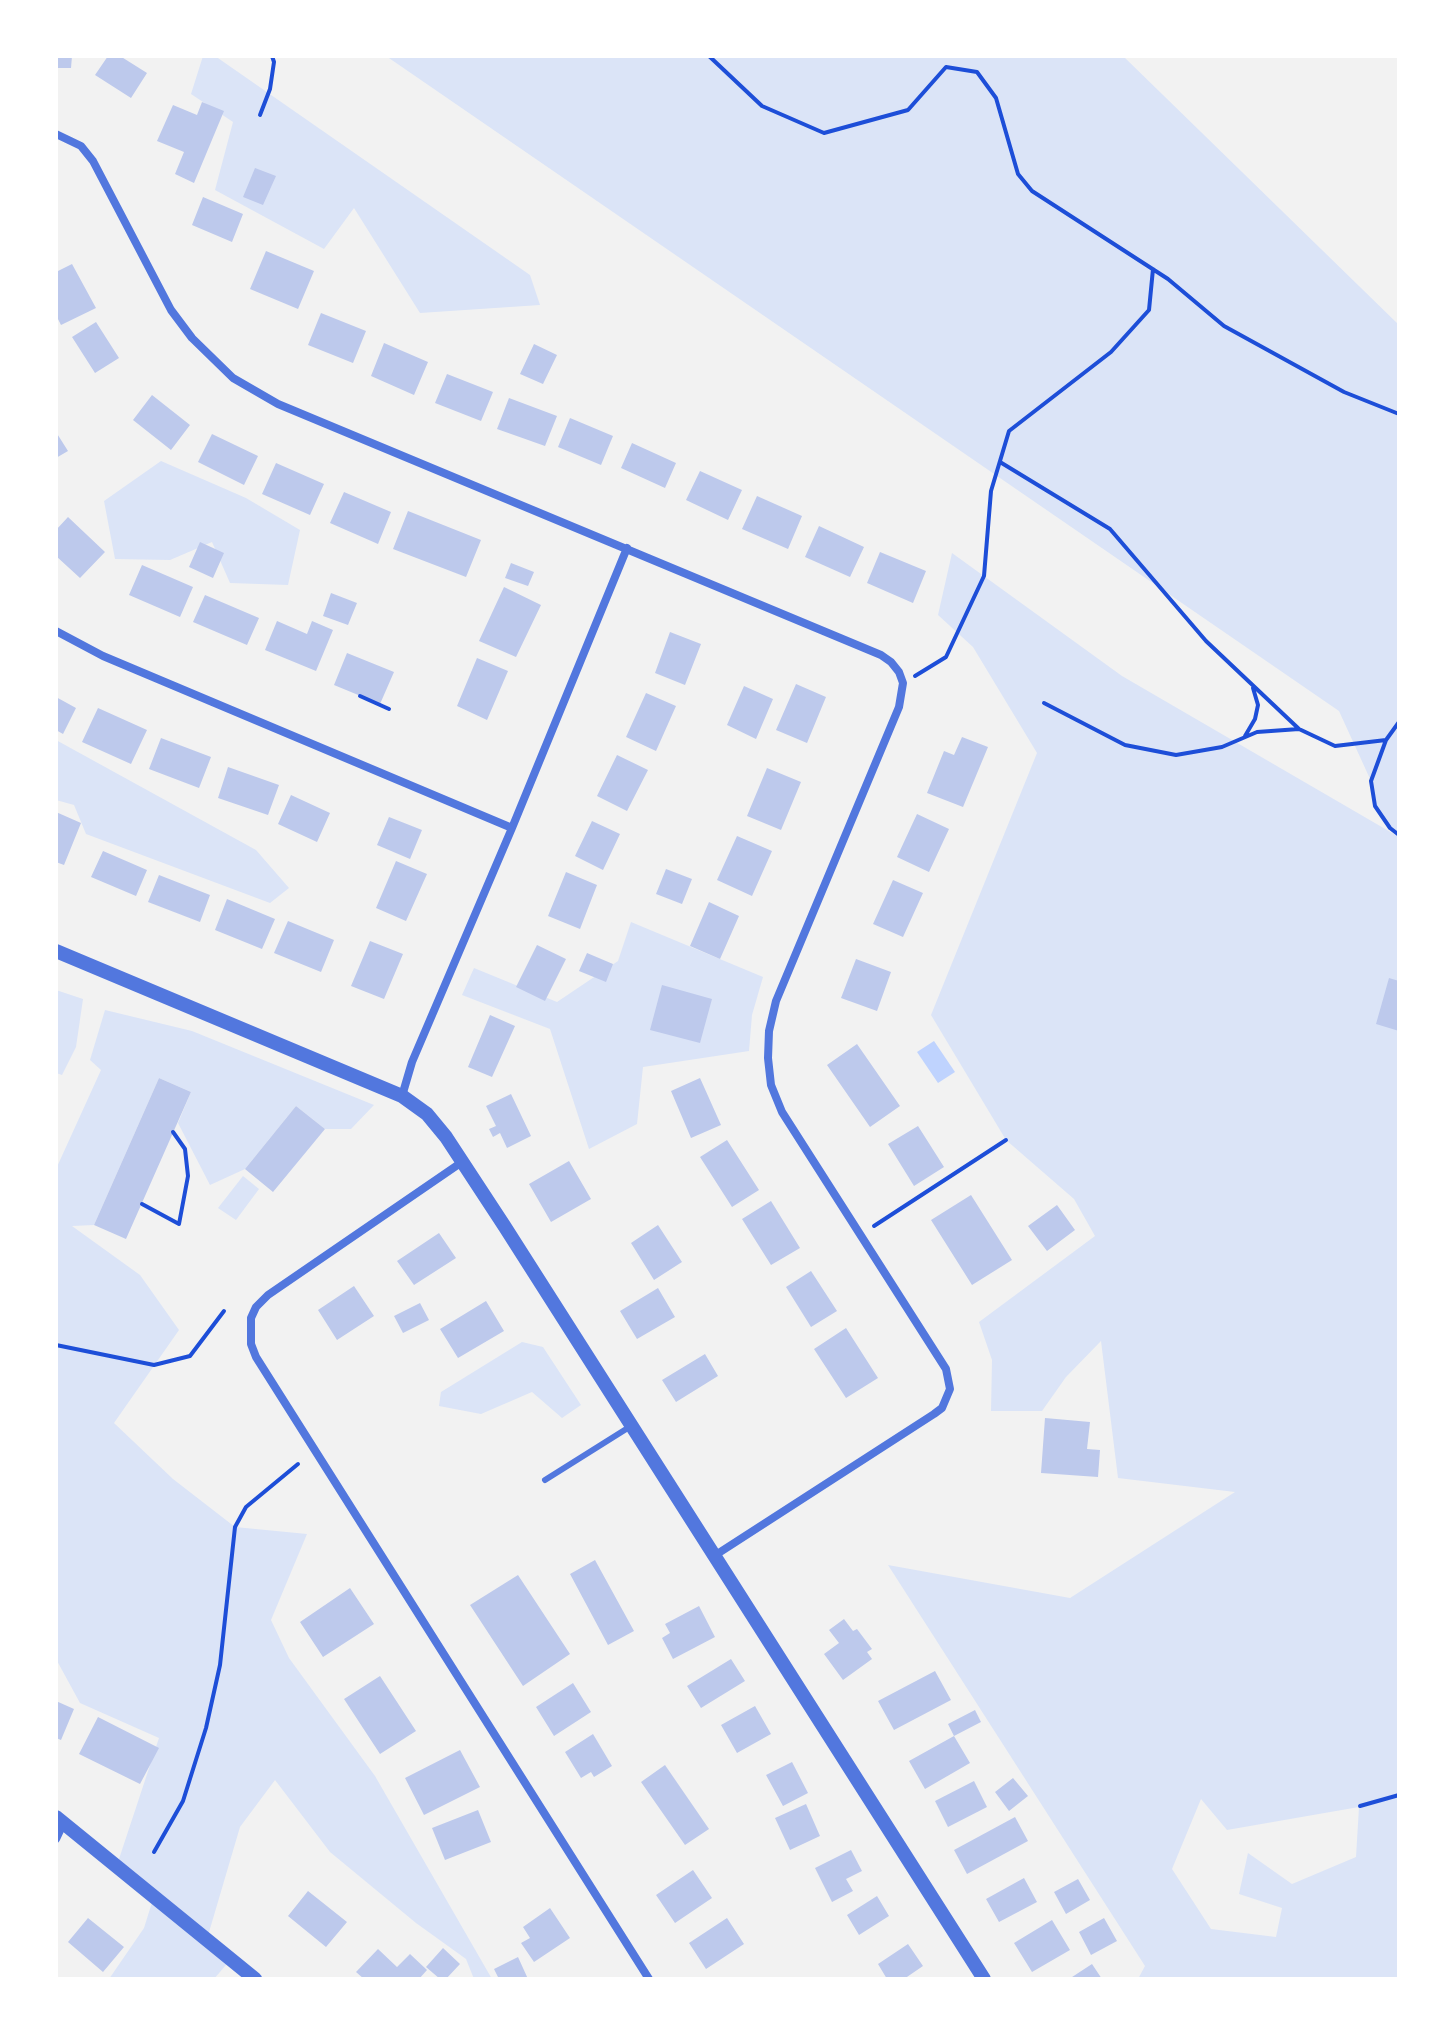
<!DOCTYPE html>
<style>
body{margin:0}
#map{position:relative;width:1455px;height:2035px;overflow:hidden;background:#f2f2f2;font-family:Overpass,sans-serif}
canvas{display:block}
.frame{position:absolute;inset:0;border:58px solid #fff;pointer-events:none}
</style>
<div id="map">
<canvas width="1455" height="2035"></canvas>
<div class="frame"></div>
</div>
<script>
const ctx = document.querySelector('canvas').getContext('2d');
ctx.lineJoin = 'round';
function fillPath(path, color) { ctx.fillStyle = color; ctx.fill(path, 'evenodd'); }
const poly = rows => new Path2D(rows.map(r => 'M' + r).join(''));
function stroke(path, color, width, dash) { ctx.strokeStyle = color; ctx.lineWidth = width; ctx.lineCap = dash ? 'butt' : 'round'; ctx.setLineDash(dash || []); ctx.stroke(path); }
const green = poly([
 [203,56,215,56,530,275,540,305,420,313,354,208,324,249,215,190,233,122,191,94],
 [386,56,1123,56,1399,325,1399,835,1390,828,1375,806,1371,781,1339,711],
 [161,461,246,498,300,530,288,585,230,583,212,542,170,560,115,559,104,501],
 [952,553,1122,676,1399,837,1399,1979,1138,1979,1145,1966,888,1565,1070,1598,1235,1492,1118,1478,1101,1341,1066,1377,1042,1411,991,1411,992,1360,979,1322,1095,1236,1074,1199,1006,1140,931,1015,1037,753,973,647,938,615],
 [1201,1799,1227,1830,1359,1807,1356,1857,1292,1884,1248,1853,1239,1894,1282,1908,1276,1937,1211,1929,1172,1869],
 [56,740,256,850,289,888,270,903,86,834,74,805,56,800],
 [631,922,763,977,752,1015,749,1051,643,1067,637,1124,589,1149,550,1029,462,995,474,968,557,1002,618,961],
 [56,990,83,999,76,1047,62,1075,56,1073],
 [105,1010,192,1031,374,1105,351,1129,325,1129,296,1106,245,1169,210,1185,178,1123,191,1092,159,1078,94,1225,72,1226,140,1275,179,1330,114,1423,173,1479,235,1527,307,1534,271,1620,289,1658,375,1776,492,1979,474,1979,466,1959,416,1923,330,1852,275,1780,240,1827,207,1939,231,1959,214,1979,109,1979,144,1928,154,1896,117,1865,159,1738,80,1703,56,1659,56,1169,101,1070,90,1060],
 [243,1176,259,1189,236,1220,218,1208],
 [522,1342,543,1347,581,1405,562,1418,532,1392,481,1414,439,1406,441,1392]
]);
const water = poly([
 [934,1041,955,1072,938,1083,917,1052]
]);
const building = poly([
 [56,56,72,56,71,68,56,68],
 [108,56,120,56,147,73,131,98,95,75],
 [202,102,224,111,194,183,175,174,184,152,157,141,173,105,197,115],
 [255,168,276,176,263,205,243,197],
 [203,197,243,214,232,242,192,225],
 [266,251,314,271,298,309,250,289],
 [72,264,96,308,61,325,56,315,56,272],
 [321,313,366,331,353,363,308,345],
 [96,322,119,358,95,373,72,337],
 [384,343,428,362,414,395,371,376],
 [534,344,557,355,543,384,520,374],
 [447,374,493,392,481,421,435,403],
 [152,395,190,425,171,450,133,420],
 [509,398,557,416,545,446,497,429],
 [570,418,613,436,601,465,558,447],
 [56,432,68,451,56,458],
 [212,434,258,456,244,485,198,462],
 [632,443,676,463,665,488,621,468],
 [276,463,324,484,310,515,262,494],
 [700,471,742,490,728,520,686,500],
 [344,492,391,512,378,544,330,523],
 [757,496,802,516,788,549,742,529],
 [408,511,481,540,466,577,393,549],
 [68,517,105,552,80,578,56,556,56,530],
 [819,526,864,547,850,577,805,557],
 [200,542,224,553,213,578,189,567],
 [880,552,926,571,913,603,867,583],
 [511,563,534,572,528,586,505,578],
 [142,565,193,587,180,617,129,595],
 [504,587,541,605,516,657,479,641],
 [331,593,357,603,348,625,323,616],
 [205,595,259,618,247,645,193,622],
 [277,621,307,634,312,621,333,630,316,671,265,650],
 [670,632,701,644,685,685,655,673],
 [347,653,394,672,380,704,334,685],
 [477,658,508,671,487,720,457,706],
 [796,684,826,697,807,743,776,730],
 [744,686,773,699,756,739,727,725],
 [646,693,676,706,656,751,626,737],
 [56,697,76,708,63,734,56,730],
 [98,708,147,730,131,764,82,742],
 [962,737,988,747,963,807,927,793,944,751,954,755],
 [161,738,211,757,199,788,149,769],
 [617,755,648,770,627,811,597,796],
 [228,767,279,785,268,815,218,798],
 [767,768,801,782,781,830,747,816],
 [291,795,330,813,317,842,278,824],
 [56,812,81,823,64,865,56,862],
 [917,814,949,829,929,872,897,857],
 [389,817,422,830,410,859,377,845],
 [592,821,620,834,603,870,575,856],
 [737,836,772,851,752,896,717,880],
 [103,851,147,870,136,896,91,877],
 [396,861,427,874,406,921,376,908],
 [666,869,692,879,682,904,656,894],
 [566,872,597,885,580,929,548,916],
 [159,875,210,895,200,922,148,902],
 [893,880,923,893,903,937,873,924],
 [227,899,275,919,262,949,215,930],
 [709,902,739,916,720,959,690,946],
 [288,921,334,940,321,972,274,953],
 [370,941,403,954,384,999,351,986],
 [537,945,566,959,545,1001,516,987],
 [587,953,613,964,606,982,579,971],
 [856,959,891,972,877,1011,841,998],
 [1389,978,1399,981,1399,1031,1376,1024],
 [662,985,712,999,700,1043,650,1030],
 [490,1015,515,1026,492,1077,468,1067],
 [857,1044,900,1106,870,1127,827,1065],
 [159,1078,191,1092,126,1239,94,1225],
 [700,1078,721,1125,691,1138,671,1091],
 [511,1094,531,1136,507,1148,500,1133,493,1137,489,1129,496,1126,486,1106],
 [296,1106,325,1129,273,1192,245,1169],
 [918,1126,944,1167,914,1186,888,1144],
 [727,1140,759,1190,732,1207,700,1157],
 [569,1161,591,1199,551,1222,529,1184],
 [971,1195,1012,1260,972,1285,931,1220],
 [771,1201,800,1248,771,1265,742,1219],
 [1057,1205,1075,1230,1047,1251,1028,1226],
 [658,1225,682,1262,654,1280,631,1243],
 [439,1233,456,1258,414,1285,397,1261],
 [811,1271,837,1311,811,1327,786,1287],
 [354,1286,374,1316,337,1340,318,1310],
 [658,1288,675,1317,637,1339,620,1311],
 [486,1301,504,1331,458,1358,440,1329],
 [420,1303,429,1320,403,1333,394,1316],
 [846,1328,878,1378,846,1398,814,1349],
 [705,1354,718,1376,676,1402,662,1380],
 [1045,1418,1090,1422,1087,1449,1100,1450,1098,1477,1041,1473],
 [595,1560,634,1631,608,1645,570,1574],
 [518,1575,570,1654,523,1686,470,1605],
 [350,1588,374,1624,323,1657,300,1622],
 [699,1606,715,1637,673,1659,662,1638,670,1633,665,1624],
 [844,1619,853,1631,857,1629,872,1649,867,1652,872,1659,843,1680,824,1654,839,1643,829,1630],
 [731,1659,745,1681,701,1708,687,1686],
 [935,1671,951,1700,894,1730,878,1701],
 [380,1676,416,1731,380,1754,344,1699],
 [573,1683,591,1712,554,1736,536,1707],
 [56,1701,74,1709,61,1740,56,1738],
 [755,1706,771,1734,737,1753,721,1725],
 [975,1710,981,1722,954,1736,948,1724],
 [98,1717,159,1748,140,1784,79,1754],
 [593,1734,612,1766,594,1777,591,1772,581,1778,565,1752],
 [954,1736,970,1763,925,1789,909,1761],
 [460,1750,480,1787,424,1815,405,1778],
 [792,1762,808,1793,783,1806,766,1775],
 [665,1765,709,1829,685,1845,641,1782],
 [1013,1778,1028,1796,1009,1811,995,1792],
 [974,1781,987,1807,948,1827,935,1801],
 [806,1804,820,1836,790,1850,775,1818],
 [478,1810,491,1842,445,1860,432,1828],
 [1015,1817,1028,1841,967,1874,954,1850],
 [851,1850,862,1871,846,1879,853,1891,832,1902,815,1868],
 [693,1870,712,1898,675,1923,656,1895],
 [1024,1878,1037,1902,999,1922,986,1899],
 [1078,1879,1090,1900,1066,1914,1054,1892],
 [308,1891,347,1922,326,1947,288,1916],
 [877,1896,889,1916,859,1935,847,1915],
 [550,1908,570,1938,534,1962,521,1943,530,1938,523,1927],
 [88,1918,124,1947,103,1972,68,1942],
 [727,1918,744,1944,706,1969,689,1943],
 [1104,1918,1117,1941,1091,1955,1079,1932],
 [1052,1920,1070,1950,1032,1972,1014,1943],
 [908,1944,923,1966,904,1979,887,1979,878,1964],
 [443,1948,460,1964,446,1979,440,1979,426,1967],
 [378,1949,397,1967,410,1954,427,1970,419,1979,364,1979,356,1972],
 [518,1957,528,1979,499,1979,494,1969],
 [1092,1964,1102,1979,1069,1979]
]);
const path = poly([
 [709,56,762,106,824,133,908,110,946,67,977,72,996,98,1018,174,1032,191,1168,279,1224,326,1344,392,1399,414],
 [260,115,270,89,274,62,272,56],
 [1000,462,1110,529,1206,641,1299,729,1335,746,1386,740],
 [915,676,946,657,984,576,991,491,1009,431,1111,352,1149,310,1153,269],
 [360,696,389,709],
 [1044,703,1125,745,1176,755,1222,747,1257,732,1299,729],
 [1399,722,1386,740,1371,781,1375,806,1390,828,1399,835],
 [1245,736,1255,719,1258,705,1253,688],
 [142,1204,179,1224,188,1176,185,1149,173,1132],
 [874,1226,1006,1140],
 [56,1345,154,1365,190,1356,224,1311],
 [1360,1806,1399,1795],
 [154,1852,183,1801,206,1728,220,1665,235,1527,246,1507,298,1464]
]);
const service = poly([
 [545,1480,631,1426]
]);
const minor = poly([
 [56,134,81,146,93,161,171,310,192,338,233,378,278,404,881,655,891,662,899,672,903,683,899,707,776,1001,769,1031,768,1058,771,1085,782,1112,946,1369,950,1389,942,1408,934,1414,714,1556],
 [56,631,103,656,512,828],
 [402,1096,412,1062,512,828,627,548],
 [462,1162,268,1295,256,1307,251,1318,251,1344,256,1357,649,1979],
 [56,1839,64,1822]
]);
const tertiary = poly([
 [56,951,402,1096,427,1114,446,1137,505,1227,984,1979],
 [56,1817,255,1979]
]);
fillPath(green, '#dbe4f7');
fillPath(water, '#bfd3fe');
fillPath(building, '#bdc9ec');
stroke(path, '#1d4ed8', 4);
stroke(service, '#5277de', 6);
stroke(minor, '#5277de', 8);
stroke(tertiary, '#5277de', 14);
</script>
